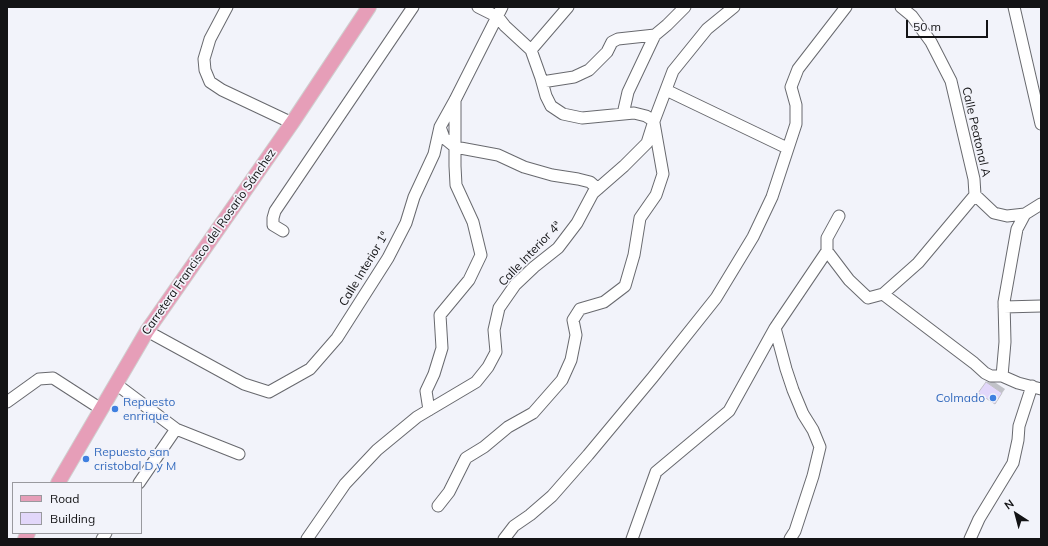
<!DOCTYPE html>
<meta charset="utf-8">
<style>
body{margin:0}
#map{position:relative;width:1048px;height:546px;overflow:hidden;background:#f2f3fa;font-family:Mulish,sans-serif}
canvas{display:block}
.frame{position:absolute;inset:0;border:8px solid #131315;pointer-events:none}
.legend{position:absolute;left:12px;top:482px;width:130px;height:52px;box-sizing:border-box;background:#f2f3fa;border:1px solid #99999e;margin:0;padding:5px 7px;list-style:none;font-size:12px;color:#131315}
.legend li{display:flex;align-items:center;gap:8px;height:20px}
.legend b{width:20px;border:1px solid #99999e}
.north{position:absolute;left:996px;top:494px;width:40px;height:40px;-webkit-text-stroke:3px #f2f3fa;paint-order:stroke;rotate:324deg;font-size:11px;font-weight:700;line-height:16px;text-align:center;color:#131315}
.north::after{content:'';display:block;margin:auto;width:14px;height:18px;background:#131315;clip-path:polygon(50% 0,100% 100%,50% 72%,0 100%)}
.scale{position:absolute;left:906px;top:20px;width:82px;height:18px;box-sizing:border-box;border:2px solid #131315;border-top:0;padding-left:5px;font-size:12px;line-height:14px;white-space:nowrap;color:#131315;-webkit-text-stroke:3px #f2f3fa;paint-order:stroke}
</style>
<div id="map">
<canvas width="1048" height="546"></canvas>
<div class="frame"></div>
<ul class="legend">
<li><b style="height:5px;background:#e69eb8"></b>Road</li>
<li><b style="height:11px;background:#e2d7fa"></b>Building</li>
</ul>
<div class="north">N</div>
<div class="scale">50 m</div>
</div>
<script>
const ctx = document.querySelector('canvas').getContext('2d');
ctx.lineJoin = 'round';
function fillPath(path, color) { ctx.fillStyle = color; ctx.fill(path, 'evenodd'); }
const poly = rows => new Path2D(rows.map(r => 'M' + r).join(''));
function stroke(path, color, width, dash) { ctx.strokeStyle = color; ctx.lineWidth = width; ctx.lineCap = dash ? 'butt' : 'round'; ctx.setLineDash(dash || []); ctx.stroke(path); }
function drawText(font, color, halo, rows, align = 'center') {
  ctx.font = font + ' Mulish,sans-serif'; ctx.lineWidth = 3.5; ctx.setLineDash([]); ctx.textBaseline = 'middle'; ctx.strokeStyle = halo; ctx.fillStyle = color; for (const [text, x, y, turn = 0] of rows) {
    ctx.save(); ctx.translate(x, y); ctx.rotate((+turn || 0) * Math.PI / 180); ctx.textAlign = isNaN(turn) ? turn : align; if (halo) ctx.strokeText(text, 0, 0); ctx.fillText(text, 0, 0); ctx.restore();
  }
}
const shadow = poly([
 [990,379,1005,389,995,403,986,383]
]);
const building = poly([
 [986,382,1002,393,995,404,978,393,986,382]
]);
const minor = poly([
 [227,7,210,39,204,59,205,70,210,82,222,90,292,123],
 [478,7,498,17,505,26,531,50,541,78,546,96,551,106,563,114,582,118,634,113,646,116,654,121],
 [1014,7,1041,124],
 [531,50,568,7],
 [542,82,574,77,589,70,607,52,612,42,618,39,655,35,667,25,685,7],
 [666,90,787,148],
 [623,114,628,92,655,35],
 [440,127,444,138,455,147,498,155,524,167,552,175,578,179,590,182,598,189],
 [975,195,994,213,1007,216,1025,214],
 [839,216,827,238,827,251,849,280,868,298,883,294,918,263,975,195,974,179,951,81,931,42,912,16,901,7],
 [283,231,273,225,273,218,275,211,413,7],
 [883,294,974,363,985,373,991,376,1002,376,1018,383,1041,389],
 [1004,307,1041,306],
 [775,328,786,369,793,390,803,414,813,430,820,447,813,476,795,531,790,539],
 [147,331,244,384,269,392,310,369,337,338,388,258,406,223,414,197,434,154,440,127,455,100,502,7],
 [1002,376,1005,342,1004,302,1017,229,1025,214,1041,204],
 [116,384,176,429,239,454],
 [7,402,39,379,53,378,101,409],
 [429,410,426,391,434,374,442,348,440,315,469,280,481,255,473,222,456,185,455,166,455,101],
 [139,483,176,429],
 [438,506,449,492,466,458,484,447,508,427,533,413,562,380,571,360,576,335,573,320,580,309,604,302,625,286,634,255,640,218,656,195,663,174,654,123],
 [102,539,106,533],
 [307,539,345,484,377,450,417,417,476,382,488,367,496,352,494,330,499,308,515,285,534,267,558,248,577,223,593,193,624,166,647,143,654,121,673,71,707,29,734,7],
 [504,539,514,526,530,515,552,496,588,455,653,377,716,298,753,237,772,197,796,124,796,105,791,87,798,69,846,7],
 [632,539,656,472,729,411,775,328,827,251],
 [970,539,979,519,1013,463,1018,440,1019,426,1032,386]
]);
const major = poly([
 [58,483,147,331,292,123,369,7],
 [25,539,28,533]
]);
const markers = [
 [993,398,4,"#3f7fe0"],
 [115,409,4,"#3f7fe0"],
 [86,459,4,"#3f7fe0"]
];
const streetNames = [
 ["Calle Peatonal A",976,132,77],
 ["Carretera Francisco del Rosario Sánchez",209,242,-55],
 ["Calle Interior 4ª",530,254,-46],
 ["Calle Interior 1ª",364,269,-59]
];
const shopNames = [
 ["Colmado",985,398,"right"],
 ["Repuesto",123,402],
 ["enrrique",123,416],
 ["Repuesto san",94,452],
 ["cristobal D y M",94,466]
];
fillPath(shadow, '#0003');
fillPath(building, '#e2d7fa');
stroke(building, '#c2c1c7', 1);
stroke(minor, '#68696e', 13);
stroke(major, '#d0d0d0', 16);
stroke(minor, '#fff', 11);
stroke(major, '#e69eb8', 14);
for (const [x, y, r, color] of markers) { const dot = new Path2D(); dot.arc(x, y, r, 0, 2 * Math.PI); ctx.fillStyle = color; ctx.fill(dot); stroke(dot, '#f2f3fa', 1.5); }
drawText('12px', '#131315', '#f2f3fa', streetNames);
drawText('12px', '#366cbe', '#f2f3fa', shopNames, 'left');
</script>
